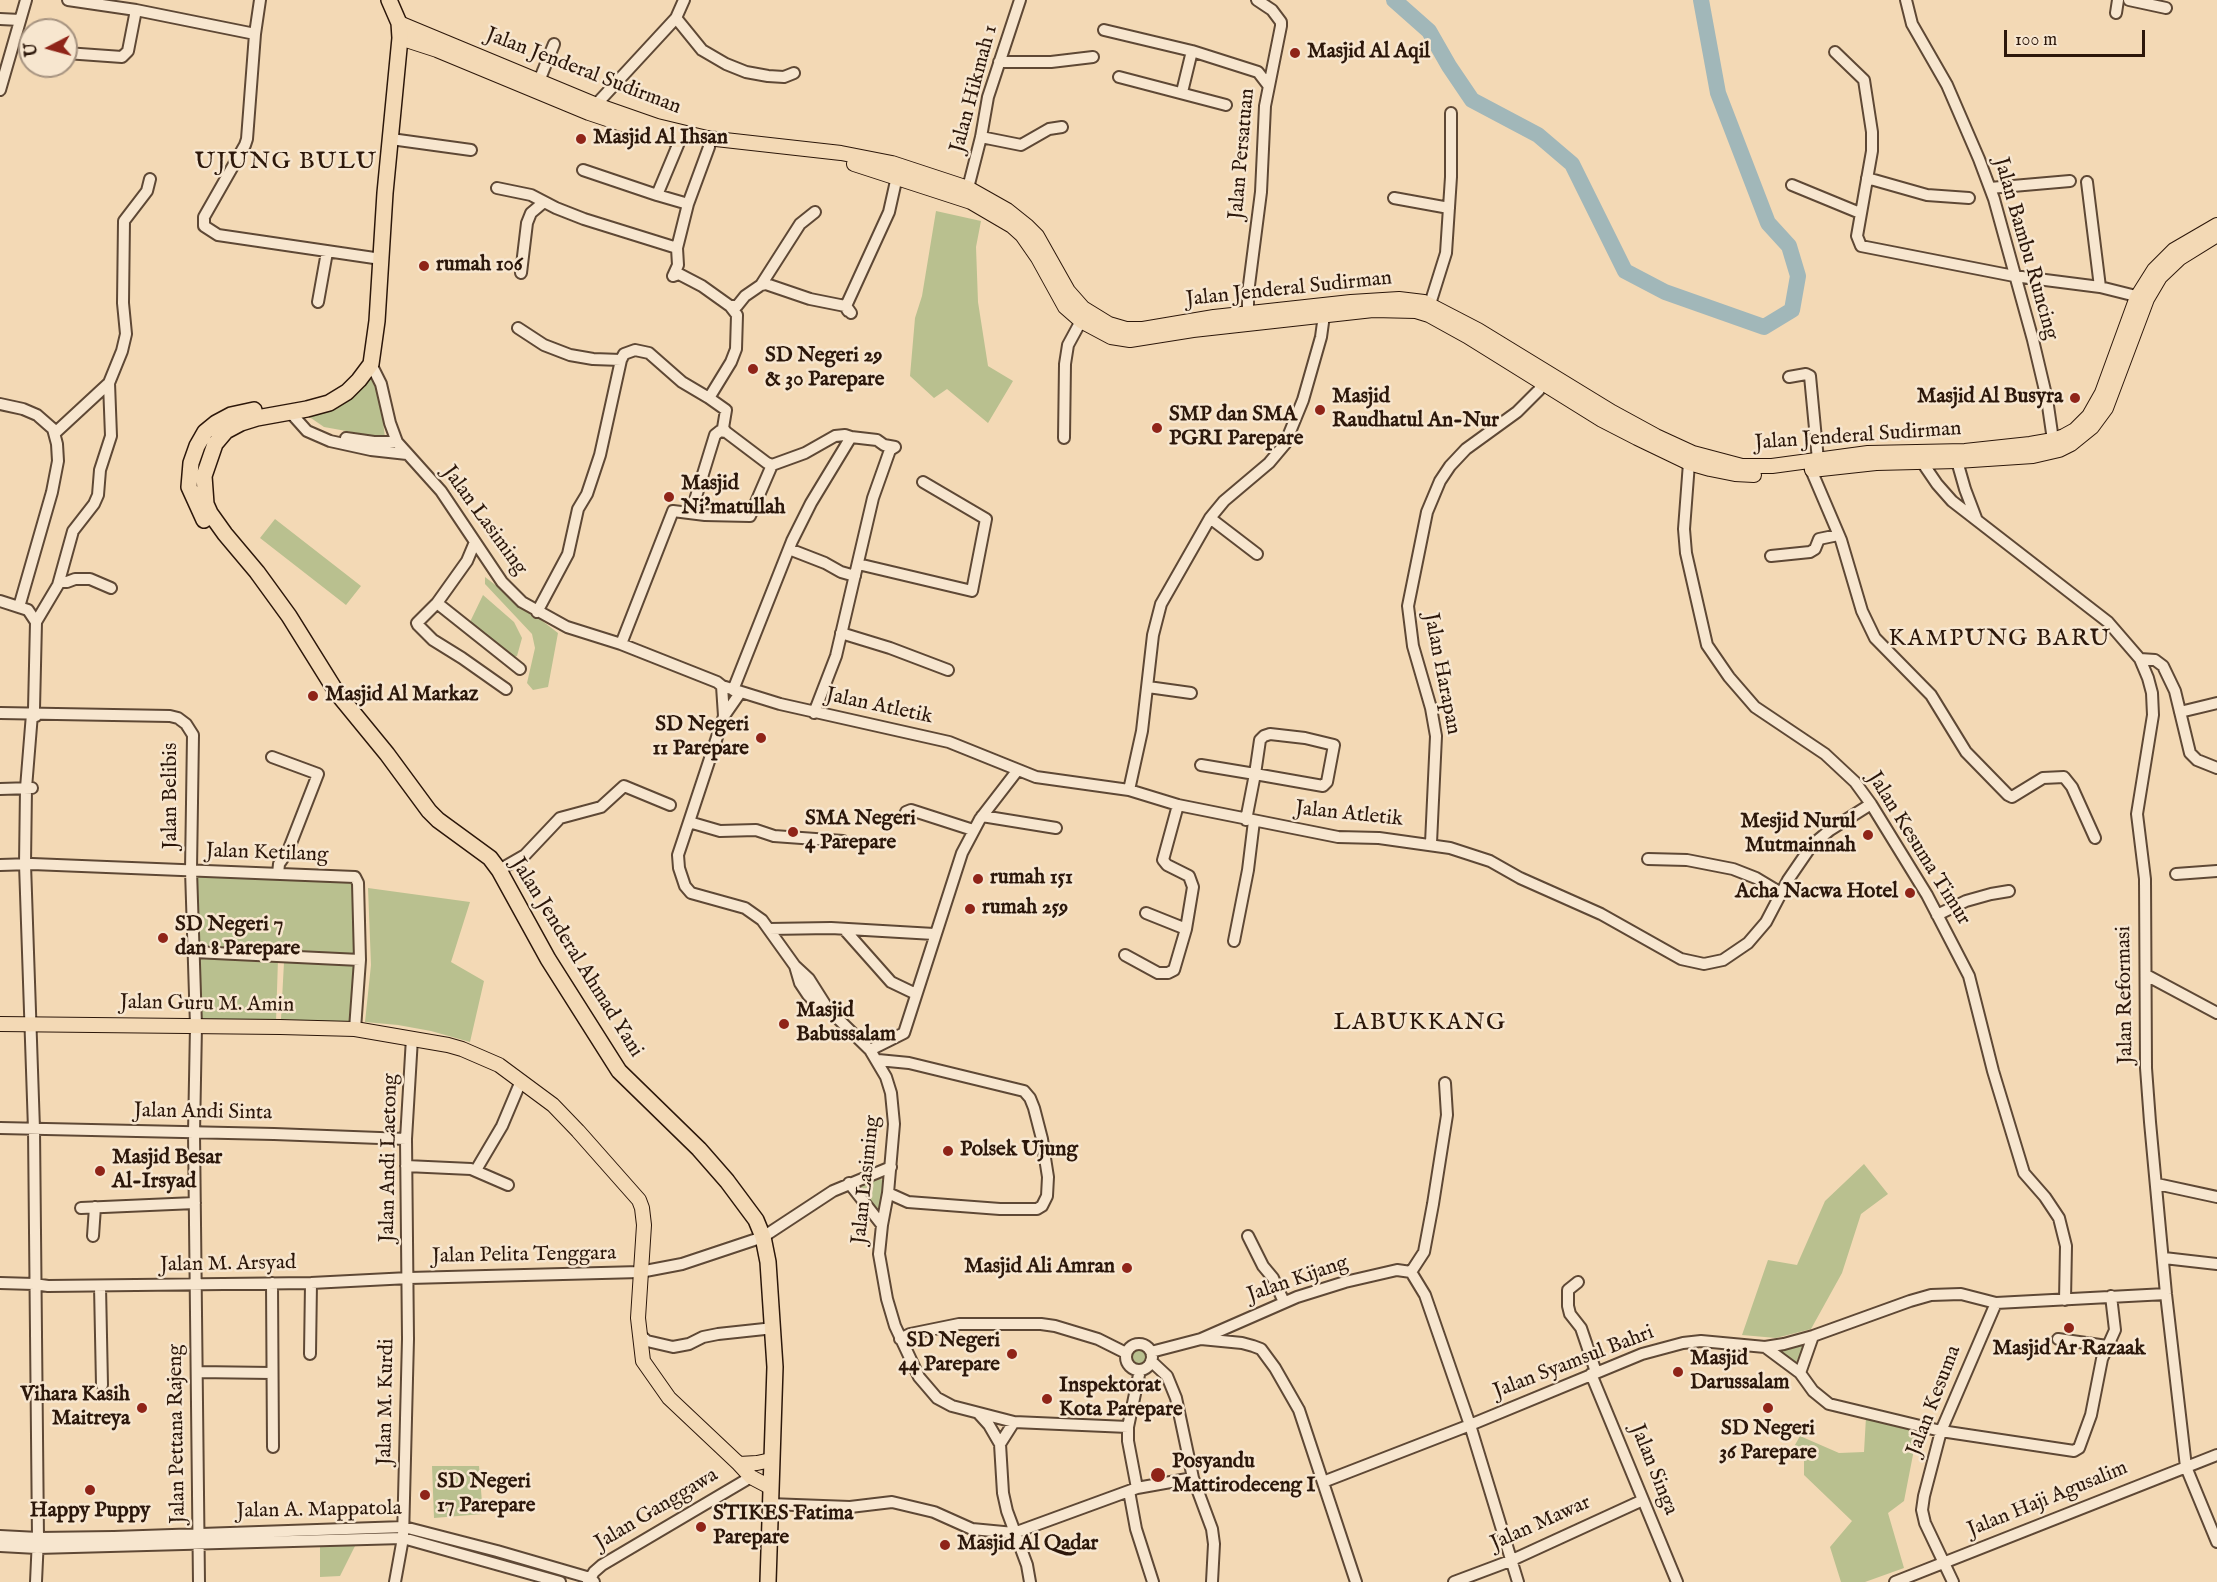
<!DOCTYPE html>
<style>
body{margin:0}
#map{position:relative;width:2217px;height:1582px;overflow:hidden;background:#f3d9b5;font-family:"IM FELL English",serif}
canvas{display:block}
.north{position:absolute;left:18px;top:18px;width:60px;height:60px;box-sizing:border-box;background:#f7e6cf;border:2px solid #a69380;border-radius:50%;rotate:264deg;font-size:16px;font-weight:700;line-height:24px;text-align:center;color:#2c170a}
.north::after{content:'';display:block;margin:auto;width:21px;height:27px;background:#8f2418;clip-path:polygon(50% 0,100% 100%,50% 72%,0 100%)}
.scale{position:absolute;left:2004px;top:30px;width:141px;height:27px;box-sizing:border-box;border:3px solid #2c170a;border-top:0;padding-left:8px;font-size:18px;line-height:21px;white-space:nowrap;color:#2c170a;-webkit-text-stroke:4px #f7e6cf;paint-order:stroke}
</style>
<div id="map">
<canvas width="2217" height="1582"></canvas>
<div class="north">U</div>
<div class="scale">100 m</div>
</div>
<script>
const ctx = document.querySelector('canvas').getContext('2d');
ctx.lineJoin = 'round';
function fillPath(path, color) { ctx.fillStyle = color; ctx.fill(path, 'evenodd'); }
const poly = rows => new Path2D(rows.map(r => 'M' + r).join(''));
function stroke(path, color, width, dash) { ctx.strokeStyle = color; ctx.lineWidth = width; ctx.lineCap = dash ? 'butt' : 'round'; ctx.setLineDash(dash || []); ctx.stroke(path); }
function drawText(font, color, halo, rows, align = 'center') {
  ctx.font = font + ' "IM FELL English",serif'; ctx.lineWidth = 5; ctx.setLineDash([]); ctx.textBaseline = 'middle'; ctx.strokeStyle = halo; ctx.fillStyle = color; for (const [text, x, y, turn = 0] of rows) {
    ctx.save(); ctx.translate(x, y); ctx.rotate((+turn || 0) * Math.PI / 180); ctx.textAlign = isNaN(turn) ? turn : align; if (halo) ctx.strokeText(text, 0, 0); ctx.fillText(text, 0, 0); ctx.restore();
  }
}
const green = poly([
 [936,211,981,221,976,247,978,302,988,366,1013,381,988,423,947,389,934,398,910,376,915,318,922,296],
 [371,374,381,404,385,438,324,427,308,416],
 [275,519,361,586,346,605,260,538],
 [485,577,558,633,548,687,533,690,527,683,535,648,532,634,485,584],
 [483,595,514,622,522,638,517,656,512,658,469,624],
 [195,876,355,878,357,960,198,949],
 [368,888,470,902,451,962,484,981,470,1042,431,1031,398,1025,365,1022,371,965],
 [196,955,278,959,276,1022,196,1018],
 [284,962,359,966,353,1023,281,1019],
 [1864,1164,1888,1194,1861,1214,1842,1273,1811,1329,1776,1338,1742,1335,1768,1260,1797,1265,1825,1201],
 [876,1177,885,1181,879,1217,855,1184],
 [1808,1340,1795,1364,1773,1348],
 '1128 1356a10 10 0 1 1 20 0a10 10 0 1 1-20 0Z',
 [1866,1417,1918,1429,1904,1501,1888,1513,1904,1568,1865,1582,1841,1582,1830,1547,1852,1521,1804,1475,1804,1458,1791,1452,1800,1436,1839,1453,1864,1452],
 [432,1466,479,1466,483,1514,434,1518],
 [356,1544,340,1576,320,1577,320,1546]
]);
const river = poly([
 [1394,0,1429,31,1449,66,1472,100,1538,135,1572,164,1625,271,1665,292,1764,327,1792,310,1798,276,1789,246,1768,223,1718,93,1701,0]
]);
const minor = poly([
 [68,0,136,10,255,34],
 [260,0,255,34,247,139,245,145,204,217,204,226,218,235,381,259],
 [1906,0,1912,24,1947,85,1979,159,1994,199,2033,340,2047,399,2053,440,2057,446],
 [2129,0,2166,8],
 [2116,13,2118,0],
 [676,18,702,50,726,64,746,72,768,76,784,77,794,73],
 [0,19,20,20],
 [1104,30,1192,51,1258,72,1268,85],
 [1835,52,1864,80,1872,132,1872,151,1857,236,1861,246,2014,276,2100,287,2144,298],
 [66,53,122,57,128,51,136,10],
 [999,62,1051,62,1093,57],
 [1119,77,1226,105],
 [539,81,554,44],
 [0,90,26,0],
 [1182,92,1192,51],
 [591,110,676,18,684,0],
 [981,137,1021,145,1049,129,1062,127],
 [391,139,471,150],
 [680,140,657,195,688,204],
 [583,170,657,195],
 [1867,178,1927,195,1969,198],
 [2087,182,2100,287],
 [1792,185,1860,213],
 [497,188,531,195,556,208,584,219,677,248],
 [968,188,981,137,988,97,1020,0],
 [1990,188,2070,181],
 [1394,198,1449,208],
 [521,273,527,223,531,213,544,202],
 [673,276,679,274,702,286,730,306,737,315,736,349,731,362,709,398,726,410,723,428,726,432],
 [673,276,678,265,677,248,688,204,709,147],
 [761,285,766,284,810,299,845,306,848,311],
 [318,302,327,252],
 [1430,304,1446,253,1451,177,1451,113],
 [730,306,737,306,745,296,761,285,800,224,815,212],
 [851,313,846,306,889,212,898,172],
 [1248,320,1248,293,1261,192,1265,106,1281,26,1281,22,1272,10,1257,0],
 [518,328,544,345,570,355,593,359,621,360,600,455,587,494,578,509,568,554,537,612],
 [621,360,624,354,635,350,649,353,682,382,709,398],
 [371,364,381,384,390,423,397,442,441,491,502,582,522,602,567,627,621,644,717,682,722,686,780,704,949,742,1036,777,1129,790,1178,805,1338,837,1379,838,1450,848,1490,861,1520,878,1601,914,1681,959,1704,964,1723,960,1748,943,1766,922,1788,880,1812,845,1830,830,1871,804],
 [1789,377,1806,374,1810,376,1818,460],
 [0,404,23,409,37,415,53,429,57,444,58,461,52,492,19,607],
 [290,412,307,431,330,441,371,450,407,454],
 [55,433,109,383,122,351,126,334,123,303,124,221,147,191,150,179],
 [851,437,877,440,884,445,895,447],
 [346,438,374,442,397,442],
 [1064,438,1065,364,1068,345,1081,321],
 [1920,456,1922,462,1937,484,1952,501,2108,622,2140,659,2148,678,2152,693,2153,715,2137,814,2145,879,2146,1068,2150,1122,2166,1294,2186,1467,2217,1542],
 [1957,461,1965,489,1976,518],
 [1689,463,1684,529,1686,553,1707,645,1729,677,1755,707,1825,754,1855,782,1871,804,1927,895,1969,976,1993,1071,2024,1173,2045,1197,2059,1218,2066,1246,2065,1300],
 [1809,465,1841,540,1862,611,1875,638,1931,695,1966,752,2008,795,2012,797,2043,778,2064,777,2072,787,2095,838],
 [691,513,715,435,720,431,726,432,767,463,772,465,805,453,835,436,845,435,851,437,811,503,792,541,733,690],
 [1210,518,1257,554],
 [475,542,467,561,437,603,417,623,418,625,433,640,462,658,506,689],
 [789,549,825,563,841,572,855,576],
 [1771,556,1810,552,1815,549,1819,539,1838,535],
 [858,564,972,591,986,519,923,482],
 [60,582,67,582,75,579,90,579,111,588],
 [0,601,28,610,36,622,34,709,36,716],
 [437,603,520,669],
 [36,622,58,585,73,531,94,504,98,495,100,470,111,436,109,383],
 [841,633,890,648,948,670],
 [621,644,673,511,705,515,750,516,772,465],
 [2140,659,2155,660,2163,666,2175,691,2190,753,2197,760,2217,768],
 [722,686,724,716],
 [1148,687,1191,693],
 [740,693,724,716,683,840,678,855,679,868,685,886,691,893,745,908,762,920,795,966,800,983,808,995,815,1002,828,1009,870,1050,886,1077,891,1093,894,1124,888,1193,882,1225,879,1254,887,1299,895,1326,919,1377,937,1398,952,1406,1014,1422,1128,1427,1140,1370],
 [34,709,32,714,26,788,25,864,34,1129,38,1538,36,1582],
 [2180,712,2217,703],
 [0,713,170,716,178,718,186,724,193,735,191,870,196,1026,194,1133,199,1582],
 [814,713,836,656,873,498,890,450,895,447],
 [272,757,318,774,288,851,279,864,278,874],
 [1201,765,1255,774,1323,786,1327,782,1334,745,1305,738,1270,734,1264,736,1260,740,1255,774,1246,820],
 [0,789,32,788],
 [1129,790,1142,731,1153,635,1161,604,1210,518,1224,501,1269,463,1285,444,1303,400,1321,337,1325,308],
 [982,816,1056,828],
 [904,817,906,812,911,810,973,830],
 [689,822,720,831,756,830,774,836,843,841],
 [1431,843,1436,736,1431,708,1413,646,1408,606,1427,512,1440,481,1450,466,1466,449,1517,412,1539,390,1542,381],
 [1648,859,1687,860,1733,869,1756,878,1781,893],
 [0,865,32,864,355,877,358,883,360,960,355,1029],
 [499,870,525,855,560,818,601,807,624,786,670,805],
 [2176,874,2217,871],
 [1146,913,1186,929],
 [1937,915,1966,901,1991,894,2009,891],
 [769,929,831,928,934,934],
 [844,929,891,982,916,994],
 [1234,941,1248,870,1254,821],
 [194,952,360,960],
 [1125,955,1158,973,1168,973,1174,970,1186,929,1193,887,1189,876,1167,865,1163,860,1178,805],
 [795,966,809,979,828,1009],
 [2146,975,2217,1013],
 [870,1050,904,1033,962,853,980,819,1017,771],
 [878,1060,909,1063,1024,1091,1030,1098,1034,1108,1042,1139,1048,1177,1047,1196,1042,1206,1037,1209,1000,1209,908,1202,888,1193],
 [0,1128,274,1134,406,1139],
 [406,1166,471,1169,508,1185],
 [476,1170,502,1126,521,1081],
 [849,1183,882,1225],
 [2157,1184,2217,1197],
 [81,1208,195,1203],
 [93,1236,95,1207],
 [1248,1236,1263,1266,1273,1278,1284,1302],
 [2164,1258,2217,1264],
 [1411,1272,1424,1252,1433,1204,1447,1115,1445,1083],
 [1578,1282,1568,1290,1568,1306,1570,1314,1581,1328,1596,1372],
 [0,1283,34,1284,48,1286,311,1283,409,1278,640,1272,682,1264,763,1237,833,1191,891,1167],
 [272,1283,273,1447],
 [100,1286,102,1385],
 [639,1334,647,1341,673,1347,689,1344,703,1337,718,1334,774,1328],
 [900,1339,910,1334,959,1324,1041,1324,1055,1326,1098,1339,1126,1353],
 [1201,1339,1242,1343,1253,1346,1261,1349,1275,1368,1299,1410,1356,1582],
 [2058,1339,2107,1346],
 '1126 1357a13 13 0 1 1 26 0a13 13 0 1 1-26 0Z',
 [1765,1347,1800,1373,1813,1391,1829,1404,1941,1431,2074,1451,2079,1448,2091,1415,2102,1359,2115,1330,2111,1296],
 [1151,1352,1201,1339,1297,1297,1345,1282,1397,1270,1411,1272,1425,1295,1470,1425,1518,1582],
 [310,1354,311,1283],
 [1151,1361,1167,1376,1176,1398,1193,1478,1212,1529,1214,1544,1212,1582],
 [197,1372,272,1373],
 [1800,1373,1813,1336],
 [1591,1374,1677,1582],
 [979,1414,989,1425,1000,1444,1003,1493,1007,1511,1027,1565,1030,1582],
 [1128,1427,1128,1441,1137,1488],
 [1000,1444,1014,1422],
 [1323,1482,1470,1425,1642,1354,1683,1343,1701,1341,1765,1347,1784,1344,1813,1336,1910,1301,1931,1295,1961,1294,1996,1303,2166,1294],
 [1129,1491,1136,1529,1153,1582],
 [769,1504,850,1507,892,1502,934,1512,972,1529,1014,1533,1137,1488,1193,1478],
 [0,1536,38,1538,114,1537,404,1527,497,1551,590,1578,594,1582],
 [0,1546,37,1548,403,1538,560,1582],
 [395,1582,403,1538,408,1339,406,1139,412,1038],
 [588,1582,594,1572,602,1565,751,1477],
 [1454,1582,1510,1561,1643,1500],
 [1895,1582,2217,1455],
 [1953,1582,1925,1523,1922,1510,1924,1496,1941,1431,1996,1303]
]);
const major = poly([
 [399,23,594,104,657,126,707,138,841,153,892,163,968,188,1007,210,1027,226,1037,236,1068,291,1083,308,1109,324,1126,329,1143,329,1214,317,1351,302,1399,299,1424,302,1478,330,1612,412,1656,436,1693,453,1742,466,1772,466,1868,453,1965,451,2030,444,2053,440,2064,436,2075,430,2089,416,2102,393,2137,297,2154,270,2174,250,2217,225],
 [400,38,437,50,589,113,655,135,678,140],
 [854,164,971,202,1012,226,1022,235,1038,258,1065,307,1081,321,1111,337,1130,340,1193,330,1373,310,1416,311,1429,315,1467,336,1602,420,1637,438,1689,463,1710,469,1735,474,1754,475],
 [1812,470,1876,463,1957,461,2033,456,2059,450,2071,444,2092,427,2106,408,2147,299,2160,277,2180,258,2217,235],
 [0,1024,280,1027,355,1029,448,1045,462,1049,499,1065,553,1105,578,1131,639,1200,642,1208,644,1225,638,1318,643,1361,669,1398,739,1464,751,1477,770,1487],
 [739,1464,757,1463,771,1460]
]);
const highway = poly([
 [389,0,399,23,400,38,385,193,377,321,371,364,359,380,347,392,329,403,307,409,257,418,241,423,226,431,215,444,204,476,206,504,210,513,225,534,257,572,289,616,337,693,387,754,429,811,438,820,490,858,499,870,548,959,619,1071,699,1149,727,1181,756,1220,763,1237,768,1262,775,1367,768,1582],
 [204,520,189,487,191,463,197,446,205,432,216,423,231,415,254,410]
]);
const markers = [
 [1295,53,6,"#8f2418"],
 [581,139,6,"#8f2418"],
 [424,266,6,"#8f2418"],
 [753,369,6,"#8f2418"],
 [2075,398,6,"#8f2418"],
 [1320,410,6,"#8f2418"],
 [1157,428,6,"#8f2418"],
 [669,497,6,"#8f2418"],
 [313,696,6,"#8f2418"],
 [761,738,6,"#8f2418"],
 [793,832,6,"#8f2418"],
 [1868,835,6,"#8f2418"],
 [978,879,6,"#8f2418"],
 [1910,893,6,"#8f2418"],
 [970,909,6,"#8f2418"],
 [163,938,6,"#8f2418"],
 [784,1024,6,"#8f2418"],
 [948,1151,6,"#8f2418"],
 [100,1171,6,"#8f2418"],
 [1127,1268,6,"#8f2418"],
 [2069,1328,6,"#8f2418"],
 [1012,1354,6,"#8f2418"],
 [1678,1372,6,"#8f2418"],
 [1047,1399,6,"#8f2418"],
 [142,1408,6,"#8f2418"],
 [1768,1408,6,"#8f2418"],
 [1158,1475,8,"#8f2418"],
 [90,1490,6,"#8f2418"],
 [425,1495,6,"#8f2418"],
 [701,1527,6,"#8f2418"],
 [945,1545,6,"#8f2418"]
];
const poiNames = [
 ["Masjid Al Aqil",1307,53],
 ["Masjid Al Ihsan",593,139],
 ["rumah 106",436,266],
 ["SD Negeri 29",765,357],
 ["& 30 Parepare",765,381],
 ["Masjid",1332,398],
 ["Raudhatul An-Nur",1332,422],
 ["Masjid Al Busyra",2063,398,"right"],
 ["SMP dan SMA",1169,416],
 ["PGRI Parepare",1169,440],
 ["Masjid",681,485],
 ["Ni'matullah",681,509],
 ["Masjid Al Markaz",325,696],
 ["SD Negeri",749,726,"right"],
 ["11 Parepare",749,750,"right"],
 ["SMA Negeri",805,820],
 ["4 Parepare",805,844],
 ["Mesjid Nurul",1856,823,"right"],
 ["Mutmainnah",1856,847,"right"],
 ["rumah 151",990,879],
 ["Acha Nacwa Hotel",1898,893,"right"],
 ["rumah 259",982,909],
 ["SD Negeri 7",175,926],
 ["dan 8 Parepare",175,950],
 ["Masjid",796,1012],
 ["Babussalam",796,1036],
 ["Polsek Ujung",960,1151],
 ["Masjid Besar",112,1159],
 ["Al-Irsyad",112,1183],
 ["Masjid Ali Amran",1115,1268,"right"],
 ["SD Negeri",1000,1342,"right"],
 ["44 Parepare",1000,1366,"right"],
 ["Masjid Ar Razaak",2069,1350,"center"],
 ["Masjid",1690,1360],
 ["Darussalam",1690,1384],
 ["Inspektorat",1059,1387],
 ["Kota Parepare",1059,1411],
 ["Vihara Kasih",130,1396,"right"],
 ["Maitreya",130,1420,"right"],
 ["SD Negeri",1768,1430,"center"],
 ["36 Parepare",1768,1454,"center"],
 ["Posyandu",1172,1463],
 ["Mattirodeceng I",1172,1487],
 ["SD Negeri",437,1483],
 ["17 Parepare",437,1507],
 ["Happy Puppy",90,1512,"center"],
 ["STIKES Fatima",713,1515],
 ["Parepare",713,1539],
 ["Masjid Al Qadar",957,1545]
];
const streetNames = [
 ["Jalan Jenderal Sudirman",583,72,21],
 ["Jalan Hikmah 1",975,89,-75],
 ["Jalan Persatuan",1243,154,-85],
 ["Jalan Bambu Runcing",2025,249,74],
 ["Jalan Jenderal Sudirman",1289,290,-6],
 ["Jalan Jenderal Sudirman",1858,437,-4],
 ["Jalan Lasiming",484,521,54],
 ["Jalan Harapan",1441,674,79],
 ["Jalan Atletik",879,707,12],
 ["Jalan Belibis",172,796,-90],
 ["Jalan Atletik",1349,815,6],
 ["Jalan Kesuma Timur",1918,849,58],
 ["Jalan Ketilang",267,854,2],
 ["Jalan Jenderal Ahmad Yani",576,958,58],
 ["Jalan Reformasi",2126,995,-91],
 ["Jalan Guru M. Amin",207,1005,1],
 ["Jalan Andi Sinta",203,1113,1],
 ["Jalan Andi Laetong",390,1158,-89],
 ["Jalan Lasiming",867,1180,-84],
 ["Jalan Pelita Tenggara",524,1256,-1],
 ["Jalan M. Arsyad",228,1265,-1],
 ["Jalan Kijang",1298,1280,-19],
 ["Jalan Syamsul Bahri",1574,1363,-21],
 ["Jalan Kesuma",1935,1401,-69],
 ["Jalan M. Kurdi",387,1402,-89],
 ["Jalan Pettana Rajeng",178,1434,-91],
 ["Jalan Singa",1653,1470,68],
 ["Jalan Haji Agusalim",2048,1500,-22],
 ["Jalan Ganggawa",657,1510,-31],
 ["Jalan A. Mappatola",319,1511,-1],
 ["Jalan Mawar",1541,1524,-24]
];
const quarterNames = [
 ["UJUNG BULU",286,163],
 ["KAMPUNG BARU",2000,640],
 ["LABUKKANG",1420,1024]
];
fillPath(green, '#b9c08f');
stroke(river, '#a1b7b9', 16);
stroke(minor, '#5e4835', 14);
stroke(major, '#2c170a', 16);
stroke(highway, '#2c170a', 18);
stroke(minor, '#f7e6cf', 10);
stroke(major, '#f3d9b5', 14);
stroke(highway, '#f3d9b5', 15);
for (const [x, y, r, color] of markers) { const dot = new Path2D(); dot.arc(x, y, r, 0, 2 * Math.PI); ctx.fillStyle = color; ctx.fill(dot); stroke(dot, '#f7e6cf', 2); }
drawText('bold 21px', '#2c170a', '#f7e6cf', poiNames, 'left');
drawText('21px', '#2c170a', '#f7e6cf', streetNames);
ctx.letterSpacing = '1.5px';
drawText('24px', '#2c170a', '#f7e6cf', quarterNames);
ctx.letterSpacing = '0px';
</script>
